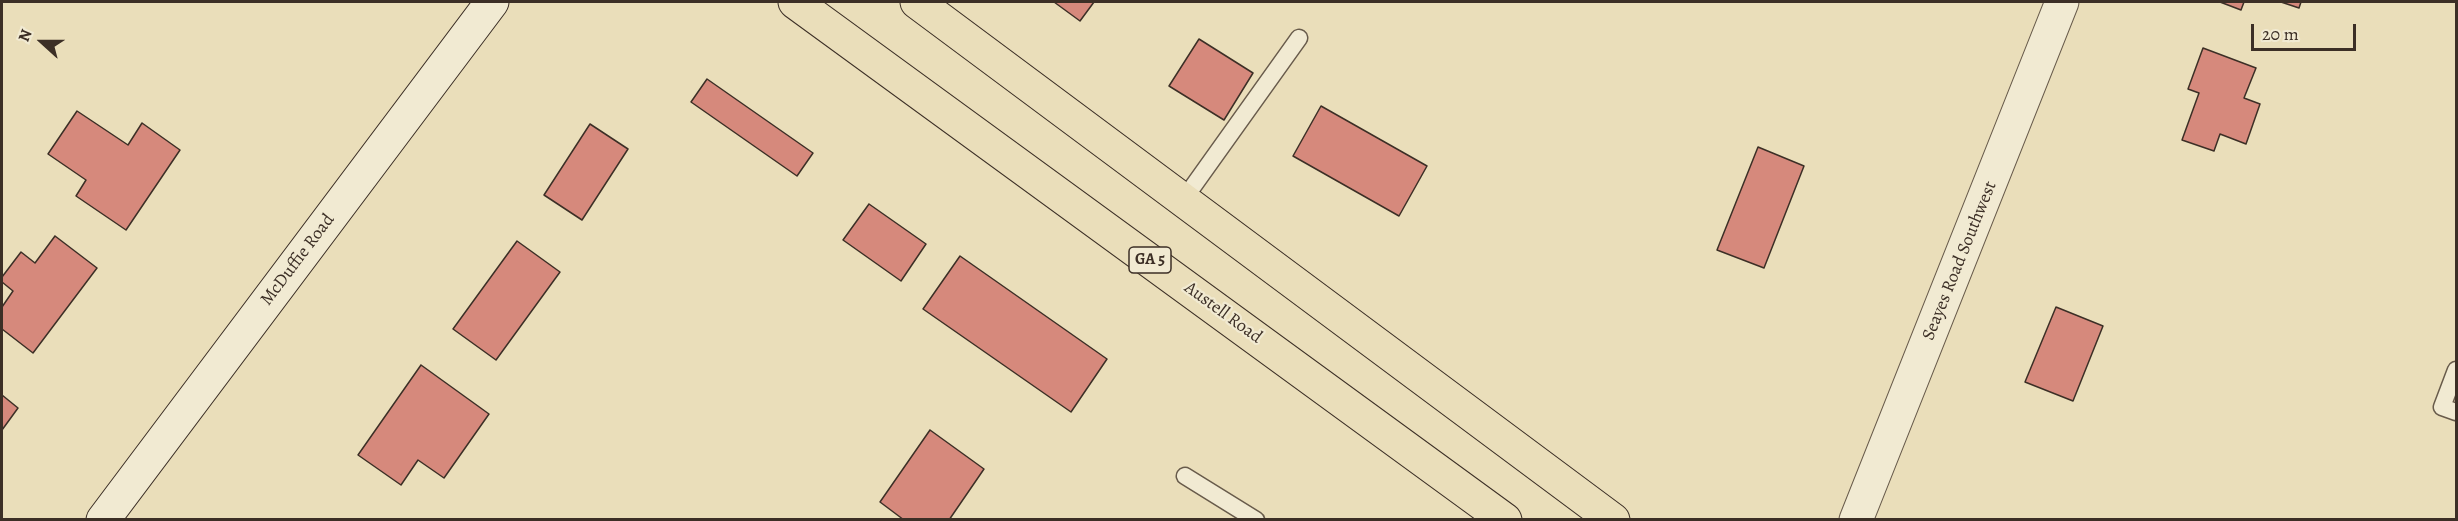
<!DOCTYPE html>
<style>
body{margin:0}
#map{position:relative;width:2458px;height:521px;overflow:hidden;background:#eadeba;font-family:Alegreya,serif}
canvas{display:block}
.frame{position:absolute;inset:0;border:3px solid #3c2f26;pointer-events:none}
.north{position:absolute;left:12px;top:12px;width:60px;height:60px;-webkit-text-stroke:4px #f1ead2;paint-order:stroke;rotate:291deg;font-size:16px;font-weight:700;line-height:24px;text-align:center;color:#3c2f26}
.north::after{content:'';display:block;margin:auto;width:21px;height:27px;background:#3c2f26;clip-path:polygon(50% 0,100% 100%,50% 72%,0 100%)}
.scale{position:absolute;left:2251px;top:24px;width:105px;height:27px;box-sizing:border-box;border:3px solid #3c2f26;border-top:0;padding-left:8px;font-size:18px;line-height:21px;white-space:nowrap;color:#3c2f26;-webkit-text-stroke:4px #f1ead2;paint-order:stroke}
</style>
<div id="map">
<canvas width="2458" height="521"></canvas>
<div class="frame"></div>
<div class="north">N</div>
<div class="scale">20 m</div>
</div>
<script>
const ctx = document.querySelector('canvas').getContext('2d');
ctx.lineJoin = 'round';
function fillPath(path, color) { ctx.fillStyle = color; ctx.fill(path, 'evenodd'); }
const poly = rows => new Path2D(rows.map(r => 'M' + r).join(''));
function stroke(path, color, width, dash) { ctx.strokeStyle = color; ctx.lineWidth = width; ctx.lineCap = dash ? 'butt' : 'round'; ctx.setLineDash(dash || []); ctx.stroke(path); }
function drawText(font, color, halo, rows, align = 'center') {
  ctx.font = font + ' Alegreya,serif'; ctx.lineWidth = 4.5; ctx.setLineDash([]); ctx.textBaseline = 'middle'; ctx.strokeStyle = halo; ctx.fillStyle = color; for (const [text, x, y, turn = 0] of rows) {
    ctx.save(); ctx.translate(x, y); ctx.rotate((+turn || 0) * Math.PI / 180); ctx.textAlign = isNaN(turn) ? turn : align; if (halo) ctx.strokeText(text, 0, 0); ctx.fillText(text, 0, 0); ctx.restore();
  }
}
const building = poly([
 [1054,2,1094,2,1080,21,1054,2],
 [2220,2,2244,2,2241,10,2220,2],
 [2281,2,2301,2,2299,8,2281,2],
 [1199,39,1253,73,1224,120,1169,86,1199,39],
 [2203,48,2256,68,2244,98,2260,104,2246,144,2220,134,2214,151,2182,140,2199,93,2188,89,2203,48],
 [707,79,813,153,797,176,691,102,707,79],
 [1321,106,1427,166,1399,216,1293,156,1321,106],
 [77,111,128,145,142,123,180,150,126,230,76,196,86,180,48,154,77,111],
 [590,124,628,149,582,220,544,195,590,124],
 [1758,147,1804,166,1764,268,1717,250,1758,147],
 [869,204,926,244,901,281,843,240,869,204],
 [55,236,97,268,33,353,2,329,2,307,13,291,2,282,2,277,21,252,35,263,55,236],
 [517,241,560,272,496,360,453,329,517,241],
 [960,256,1107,359,1071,412,923,309,960,256],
 [2056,307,2103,326,2073,401,2025,382,2056,307],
 [421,365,489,414,444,478,418,460,401,485,358,455,421,365],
 [2,395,18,408,2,430,2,395],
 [930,430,984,469,949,520,904,520,880,502,930,430]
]);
const lane = poly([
 [1184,199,1299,38],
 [2456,370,2442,407,2456,412],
 [1185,476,1256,520]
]);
const street = poly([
 [1856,520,2062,2]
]);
const secondary = poly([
 [103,520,492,2]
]);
const primary = poly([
 [795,2,1505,520],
 [917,2,1613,520]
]);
const shields = [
 [1150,260,42]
];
const shieldNames = [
 ["GA 5",1150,260]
];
const streetNames = [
 ["McDuffie Road",298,260,-53],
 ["Seayes Road Southwest",1960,261,-68],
 ["Austell Road",1223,313,36]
];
fillPath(building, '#d6897c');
stroke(building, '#3c2f26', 1.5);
stroke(lane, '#685b4b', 19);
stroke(street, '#685b4b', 35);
stroke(secondary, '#3c2f26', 35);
stroke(primary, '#3c2f26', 35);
stroke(lane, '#f1ead2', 16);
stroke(street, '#f1ead2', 33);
stroke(secondary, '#f1ead2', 33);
stroke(primary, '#eadeba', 33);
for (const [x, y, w] of shields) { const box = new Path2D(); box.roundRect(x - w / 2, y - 13, w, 26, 4.5); ctx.fillStyle = '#f1ead2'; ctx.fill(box); stroke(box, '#3c2f26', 1.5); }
drawText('bold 16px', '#3c2f26', null, shieldNames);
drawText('18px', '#3c2f26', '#f1ead2', streetNames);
</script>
